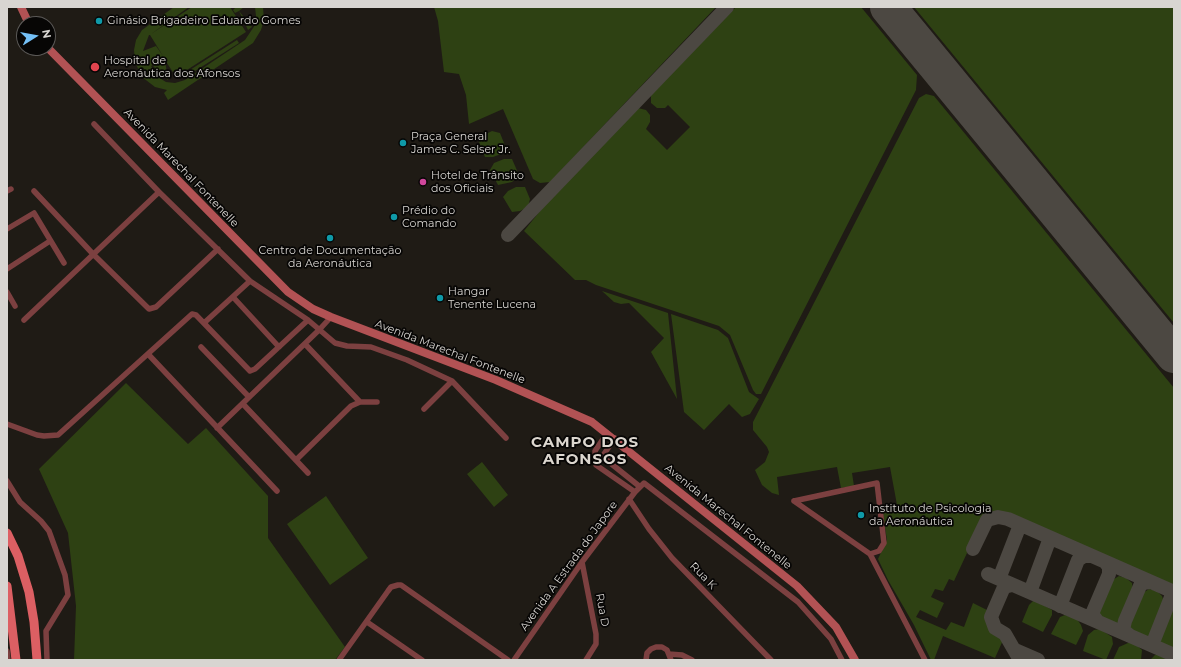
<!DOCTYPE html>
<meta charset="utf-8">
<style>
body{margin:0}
#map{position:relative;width:1181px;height:667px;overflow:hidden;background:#1f1b15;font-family:Montserrat,sans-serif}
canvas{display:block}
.frame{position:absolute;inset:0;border:8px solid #d8d5d1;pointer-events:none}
.north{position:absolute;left:16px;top:16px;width:40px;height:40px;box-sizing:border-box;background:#070605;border:1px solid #5b5957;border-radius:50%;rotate:79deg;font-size:11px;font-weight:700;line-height:16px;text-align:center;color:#d8d5d1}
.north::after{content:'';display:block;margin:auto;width:14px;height:18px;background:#74c0f6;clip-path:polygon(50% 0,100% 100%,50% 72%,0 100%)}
</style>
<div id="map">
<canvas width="1181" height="667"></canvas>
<div class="frame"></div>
<div class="north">N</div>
</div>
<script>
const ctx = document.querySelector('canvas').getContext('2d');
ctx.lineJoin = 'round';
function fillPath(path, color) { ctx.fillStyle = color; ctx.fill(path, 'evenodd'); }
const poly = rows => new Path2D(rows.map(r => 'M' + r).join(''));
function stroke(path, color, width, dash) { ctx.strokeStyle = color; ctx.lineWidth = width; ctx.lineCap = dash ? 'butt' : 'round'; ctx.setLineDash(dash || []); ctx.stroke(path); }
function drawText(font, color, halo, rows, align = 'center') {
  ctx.font = font + ' Montserrat,sans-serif'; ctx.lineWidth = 3.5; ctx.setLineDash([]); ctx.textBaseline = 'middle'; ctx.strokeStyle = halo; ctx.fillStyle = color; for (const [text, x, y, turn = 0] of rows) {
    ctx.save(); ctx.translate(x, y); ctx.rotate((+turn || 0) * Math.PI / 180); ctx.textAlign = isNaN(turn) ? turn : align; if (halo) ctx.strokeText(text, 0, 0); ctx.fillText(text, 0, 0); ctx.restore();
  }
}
const green = poly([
 [174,7,189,7,151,34,192,7,230,7,246,32,176,77,165,60,168,80,153,66,155,64,151,66,158,77,166,82,175,83,185,80,245,40,255,25,256,16,255,7,263,7,264,20,261,30,253,43,168,100,164,93,167,90,155,87,142,77,135,62,134,50,136,40,142,30],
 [149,35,150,35,163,56,156,46,143,51],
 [236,7,244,7,239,11,252,27,248,30,239,11,235,13,233,10],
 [434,7,716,7,550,182,540,183,533,179,503,109,469,124,466,95,459,74,444,72,438,21],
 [736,7,861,7,917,75,916,90,761,394,756,394,753,390,730,335,719,326,596,285,586,280,575,280,524,231,544,206,638,108,646,110,650,115,650,122,646,129,667,150,690,127,668,105,665,108,657,108,651,103,651,95],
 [914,7,1174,7,1174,323],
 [237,40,239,43,184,78,182,75],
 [926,94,934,96,1174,388,1174,588,1004,514,994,513,987,517,980,525,954,581,949,579,943,591,935,589,931,597,944,603,937,618,920,610,916,617,946,630,951,622,964,627,973,603,987,610,987,621,990,629,995,635,1004,638,995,658,943,636,934,660,931,660,914,625,888,580,878,559,887,540,882,508,897,505,890,467,852,473,854,486,841,488,837,467,777,477,779,495,772,493,762,485,755,470,765,462,769,452,767,447,753,430,753,422,919,98],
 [492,131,500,133,506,148,501,154,493,157,485,157,479,142,484,135],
 [504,159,512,159,519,175,512,182,498,185,490,170,494,163],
 [516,187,525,187,530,199,528,207,520,211,512,212,503,197,508,191],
 [602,291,668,313,677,399,651,352,664,338,629,303,621,304,614,302],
 [671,314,718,330,728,338,749,392,759,399,750,414,742,417,729,404,704,430,684,412],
 [126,383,188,444,206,428,268,496,268,538,345,647,335,660,74,660,76,606,68,533,39,469],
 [482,462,508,495,494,507,467,474],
 [326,496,368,558,330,585,287,524],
 [1119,576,1126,578,1132,583,1133,590,1121,621,1114,625,1107,625,1101,619,1099,612,1111,581],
 [1149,589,1157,591,1162,596,1165,605,1151,636,1143,639,1137,637,1132,632,1129,624,1143,593],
 [1033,601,1037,601,1052,610,1052,615,1043,632,1022,622,1029,605],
 [1174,607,1174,652,1168,650,1162,646,1160,639],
 [1065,615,1077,619,1081,625,1083,631,1076,645,1051,634,1060,617],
 [1100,629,1112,637,1113,644,1106,660,1083,651,1088,635,1094,630],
 [1128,643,1134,643,1142,650,1141,660,1113,660,1119,647],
 [1155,655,1161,655,1171,660,1150,660]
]);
const taxiway = poly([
 [508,235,727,7],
 [973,549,987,520,998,517,1008,519,1174,592],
 [988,574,1174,655],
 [999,579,1020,525],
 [1012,585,1004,587,991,617,995,628,1005,634,1020,660],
 [1030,592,1050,538],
 [1060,606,1078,560,1084,556,1090,556],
 [1098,622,1092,614,1109,574,1109,567,1106,563],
 [1129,635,1123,630,1125,621,1140,586,1143,583,1150,582],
 [1152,645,1173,592],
 [1015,650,1038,660]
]);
const runway = poly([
 [888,7,1174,355]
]);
const minor = poly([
 [94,124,159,192,250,281,308,320,335,343,347,346,371,347,407,360,452,381,506,438],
 [7,191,11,189],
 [34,191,93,254,149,309,156,307,218,249],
 [7,229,34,213,64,263],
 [7,269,50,241],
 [7,292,15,306],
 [233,297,279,347],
 [24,320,159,192],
 [204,323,250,281],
 [305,344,360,402],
 [201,347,249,397],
 [148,354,277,491],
 [243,404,308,473],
 [424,409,452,381],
 [7,424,37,435,44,436,58,435,192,314,196,315,250,371,255,369,308,320],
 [217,428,319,330,331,317],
 [607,433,595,451,596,465,635,492],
 [615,438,604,454,604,458,639,486],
 [296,460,351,406,360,402,377,402],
 [7,481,20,502,41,521,49,531,65,575,68,595,46,631,47,660],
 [629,499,649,529,672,558,771,660],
 [794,501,870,554,925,660],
 [794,501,877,483,884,543,879,551,870,554],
 [582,562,596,634,596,644,586,660],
 [367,622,422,660],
 [7,651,8,660],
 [669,654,682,655,692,660],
 [339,660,388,591,391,587,398,585,401,585,508,660],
 [514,660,582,562,635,492,644,483,798,602,831,639,842,660],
 [646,660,647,653,651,649,656,647,662,647,667,650,671,660]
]);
const secondary = poly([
 [21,7,29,24],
 [48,48,288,292,313,309,331,317,496,380,592,422,797,586,836,627,855,660]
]);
const primary = poly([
 [7,533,18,556,29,592,34,622,37,660],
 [7,586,16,660]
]);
const markers = [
 [99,21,4,"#0f9aa8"],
 [95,67,5,"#e0444e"],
 [403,143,4,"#0f9aa8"],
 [423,182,4,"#d1479c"],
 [394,217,4,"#0f9aa8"],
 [330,238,4,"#0f9aa8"],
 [440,298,4,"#0f9aa8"],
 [861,515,4,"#0f9aa8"]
];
const poiNames = [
 ["Ginásio Brigadeiro Eduardo Gomes",107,21],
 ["Hospital de",104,61],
 ["Aeronáutica dos Afonsos",104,74],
 ["Praça General",411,137],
 ["James C. Selser Jr.",411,150],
 ["Hotel de Trânsito",431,176],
 ["dos Oficiais",431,189],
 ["Prédio do",402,211],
 ["Comando",402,224],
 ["Centro de Documentação",330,251,"center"],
 ["da Aeronáutica",330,264,"center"],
 ["Hangar",448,292],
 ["Tenente Lucena",448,305],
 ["Instituto de Psicologia",869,509],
 ["da Aeronáutica",869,522]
];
const streetNames = [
 ["Avenida Marechal Fontenelle",181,168,46],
 ["Avenida Marechal Fontenelle",450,352,21],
 ["Avenida Marechal Fontenelle",728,517,39],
 ["Avenida A Estrada do Japore",569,566,-54],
 ["Rua K",703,576,46],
 ["Rua D",602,610,80]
];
const districtNames = [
 ["CAMPO DOS",585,443],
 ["AFONSOS",585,460]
];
fillPath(green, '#2e4113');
stroke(taxiway, '#4c4842', 14);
stroke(runway, '#4c4842', 36);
stroke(minor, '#7c4040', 5.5);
stroke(secondary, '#b25254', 8);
stroke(primary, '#dc5f63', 9);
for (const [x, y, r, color] of markers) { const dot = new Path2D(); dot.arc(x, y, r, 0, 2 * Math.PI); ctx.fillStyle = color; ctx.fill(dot); stroke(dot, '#070605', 1.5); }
drawText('11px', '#d8d5d1', '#070605', poiNames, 'left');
drawText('11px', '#d8d5d1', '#070605', streetNames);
ctx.letterSpacing = '1px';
drawText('bold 15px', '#dcd7cf', '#070605', districtNames);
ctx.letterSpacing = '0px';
</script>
